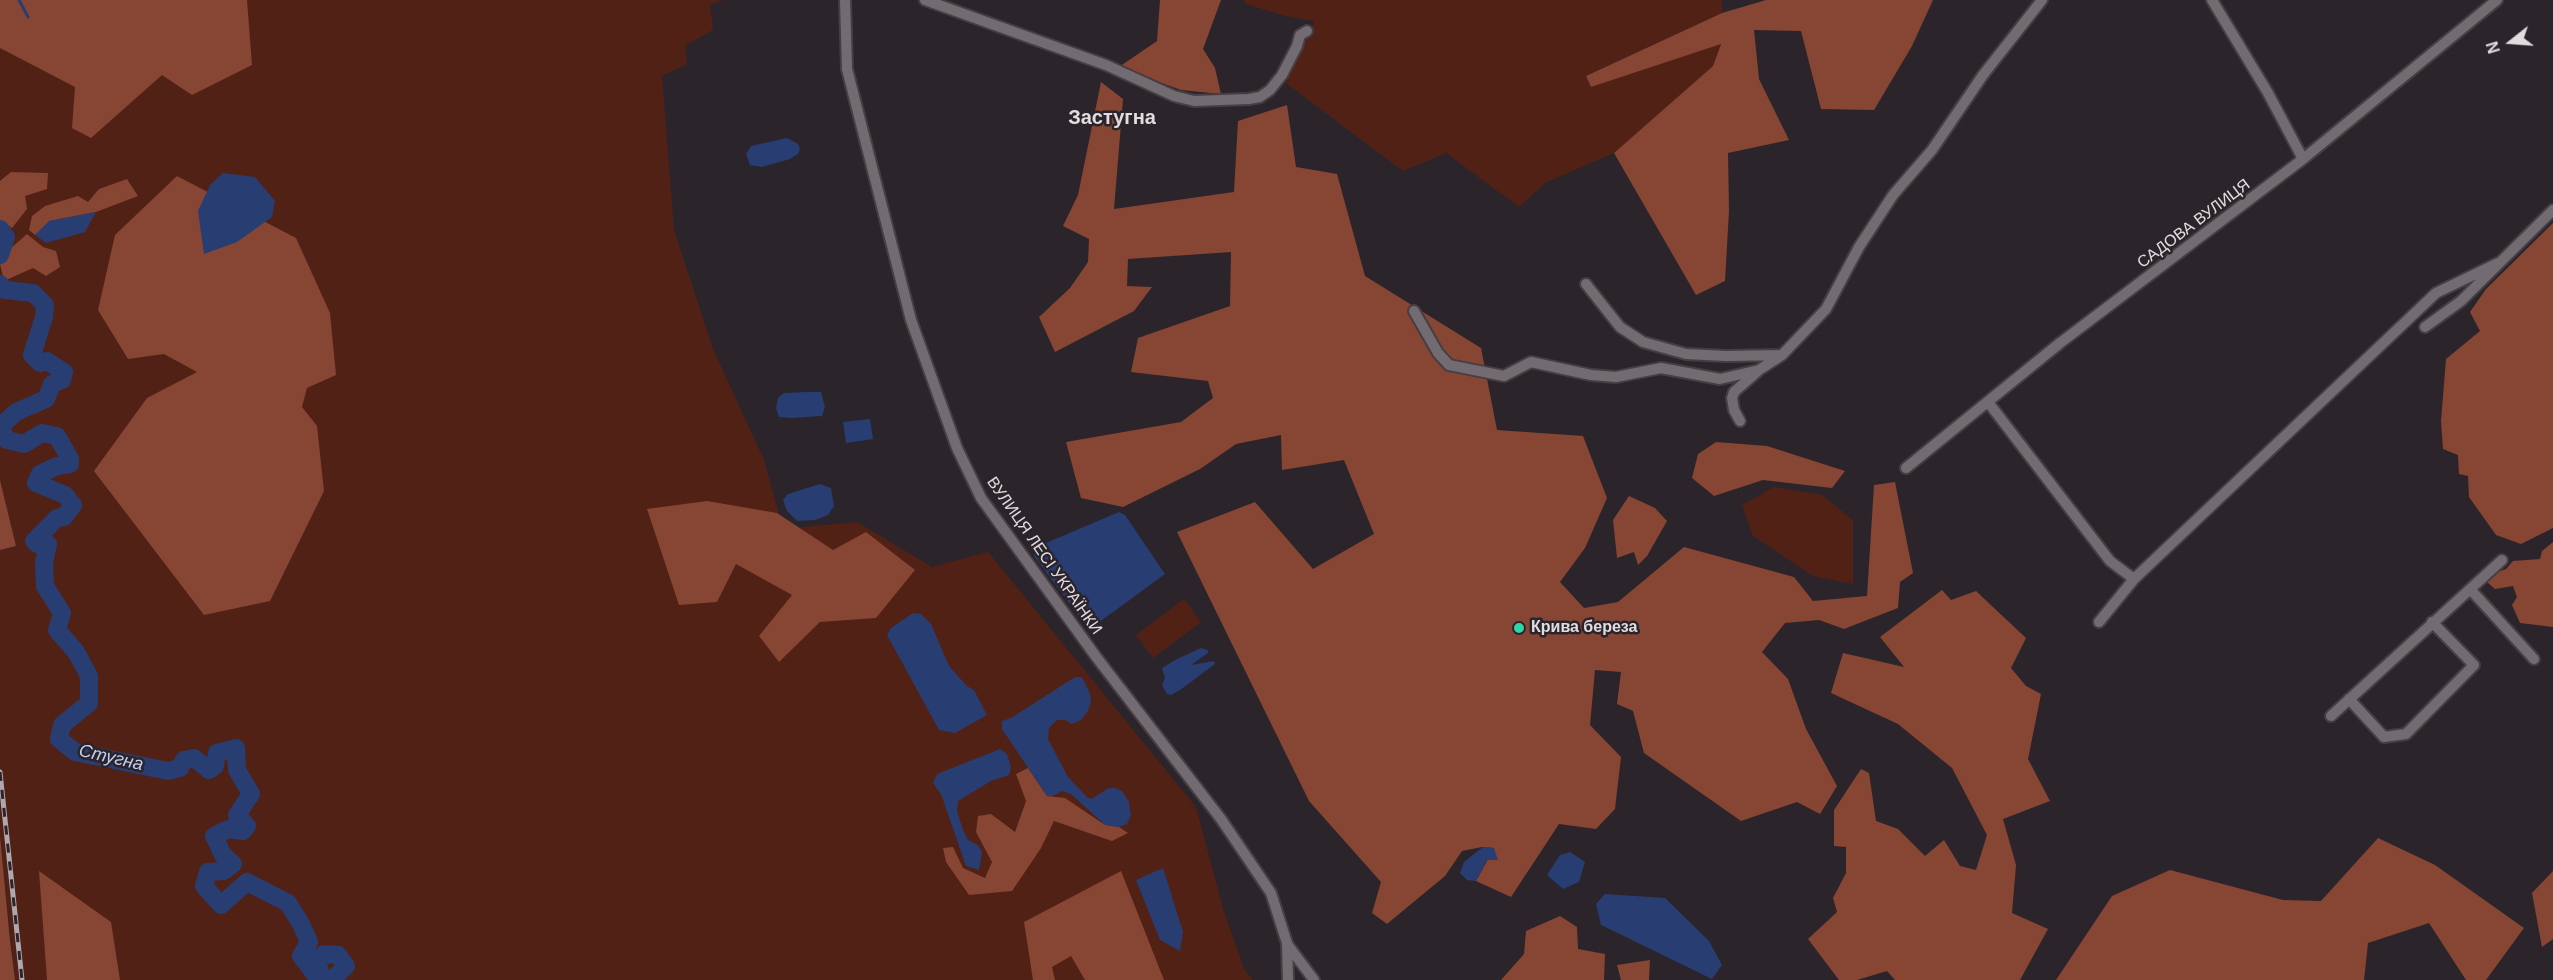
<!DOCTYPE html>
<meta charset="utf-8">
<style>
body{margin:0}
#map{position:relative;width:2553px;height:980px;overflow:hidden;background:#2c242b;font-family:Arial,sans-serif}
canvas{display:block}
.north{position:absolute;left:2481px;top:12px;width:60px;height:60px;-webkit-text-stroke:4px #2c242b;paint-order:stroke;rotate:253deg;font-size:16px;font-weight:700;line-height:24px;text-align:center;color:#e0dce0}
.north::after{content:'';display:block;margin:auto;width:21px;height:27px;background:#e0dce0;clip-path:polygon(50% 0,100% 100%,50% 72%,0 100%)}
</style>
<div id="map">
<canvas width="2553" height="980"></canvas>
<div class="north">N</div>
</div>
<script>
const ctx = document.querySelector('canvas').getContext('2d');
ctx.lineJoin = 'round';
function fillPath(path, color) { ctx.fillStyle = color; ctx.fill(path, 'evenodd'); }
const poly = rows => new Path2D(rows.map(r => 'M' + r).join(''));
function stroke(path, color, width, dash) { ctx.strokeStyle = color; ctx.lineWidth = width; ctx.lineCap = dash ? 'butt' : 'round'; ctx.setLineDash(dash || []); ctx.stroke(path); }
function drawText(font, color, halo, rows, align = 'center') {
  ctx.font = font + ' Arial,sans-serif'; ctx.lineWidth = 5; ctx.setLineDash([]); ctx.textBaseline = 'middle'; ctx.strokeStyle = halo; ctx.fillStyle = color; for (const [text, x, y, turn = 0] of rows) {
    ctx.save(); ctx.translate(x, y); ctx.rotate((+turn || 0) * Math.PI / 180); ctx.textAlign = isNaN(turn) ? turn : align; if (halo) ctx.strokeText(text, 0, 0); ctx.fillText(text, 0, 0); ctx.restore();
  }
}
const green = poly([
 [0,0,724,0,710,4,713,30,685,46,687,64,662,76,674,230,713,349,764,460,783,529,857,522,932,567,988,552,1196,807,1224,912,1244,969,1253,980,15,980,0,836,0,550,16,546,0,480],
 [1243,0,1722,0,1722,13,1586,76,1591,87,1721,43,1713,66,1614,153,1545,183,1519,207,1446,153,1403,171,1286,83,1315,21,1286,16,1246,4],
 [1774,487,1822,495,1853,520,1853,584,1813,576,1753,536,1742,505],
 [1184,599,1201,622,1153,658,1136,635]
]);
const forest = poly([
 [0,0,247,0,252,65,192,95,162,75,91,138,72,128,75,87,0,48],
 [1160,0,1221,0,1203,49,1215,68,1221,94,1181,90,1119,67,1157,41],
 [1766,0,1933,0,1912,46,1874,110,1821,109,1801,31,1754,30,1759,79,1789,140,1728,153,1729,211,1725,281,1696,295,1614,153,1713,66,1721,44,1591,87,1586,76,1722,13],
 [1101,82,1123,99,1114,209,1234,192,1238,121,1287,105,1296,167,1337,174,1365,276,1481,348,1497,430,1583,436,1607,498,1585,548,1560,582,1584,608,1618,602,1684,547,1794,577,1813,601,1867,596,1874,485,1895,482,1913,573,1900,582,1898,608,1844,629,1819,620,1785,623,1762,652,1788,679,1806,729,1837,786,1820,814,1797,802,1741,821,1644,753,1633,711,1617,704,1621,672,1595,670,1590,725,1621,757,1615,809,1596,829,1559,824,1511,897,1476,881,1494,848,1482,847,1462,851,1445,876,1387,924,1372,913,1381,882,1309,801,1177,532,1255,502,1313,569,1374,534,1344,460,1282,470,1281,435,1236,444,1200,469,1123,507,1081,498,1066,442,1181,422,1213,398,1208,381,1131,372,1138,338,1230,306,1231,252,1128,259,1127,286,1152,287,1134,311,1055,352,1039,317,1070,288,1088,262,1089,239,1063,226,1078,195],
 [11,172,48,173,47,189,25,196,27,209,12,228,0,220,0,181],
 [177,176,296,238,330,313,336,375,307,388,302,407,317,426,324,491,270,601,204,615,94,471,147,398,197,372,164,354,128,359,98,310,115,235],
 [127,179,138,196,96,212,50,221,35,235,29,230,32,216,45,206,78,196,88,202,99,189],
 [2553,223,2553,528,2521,544,2496,535,2469,497,2468,476,2459,474,2458,455,2443,449,2441,421,2446,359,2480,331,2470,312,2486,289],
 [27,234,43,247,56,251,60,267,46,276,33,268,4,281,0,264,11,248],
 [1716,442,1767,446,1845,471,1832,488,1763,480,1714,496,1692,478,1698,454],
 [0,480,16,546,0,550],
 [1629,496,1655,508,1667,521,1647,556,1638,565,1634,552,1617,558,1613,520],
 [707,501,777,513,833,550,866,532,915,570,876,618,820,622,779,662,759,636,792,595,736,564,717,602,679,605,647,509],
 [2553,542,2553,627,2520,623,2512,605,2517,597,2513,586,2495,589,2488,583,2486,576,2506,569,2513,561,2540,559,2542,551],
 [1942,590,1951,600,1976,591,2026,638,2011,668,2026,686,2041,694,2028,759,2050,801,2003,819,2016,865,2012,913,2048,929,2020,980,1895,980,1887,971,1857,980,1839,980,1808,939,1837,912,1833,898,1846,873,1846,847,1834,846,1834,810,1861,769,1869,773,1876,821,1898,829,1925,856,1944,840,1960,866,1976,870,1987,835,1952,768,1898,724,1831,693,1843,653,1904,667,1880,637],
 [1028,768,1047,796,1065,798,1105,825,1119,827,1128,833,1112,841,1054,821,1041,848,1012,891,969,895,946,862,943,848,953,847,963,868,985,878,992,862,976,832,978,816,991,814,1015,832,1026,801,1016,774],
 [0,836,10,940,15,980,0,980],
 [2378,838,2435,865,2524,928,2486,980,2466,980,2429,923,2368,943,2364,980,2056,980,2112,896,2170,870,2283,900,2321,901],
 [39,871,111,922,120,980,47,980],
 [1121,871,1164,980,1085,980,1071,956,1052,967,1055,980,1033,980,1024,922],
 [2553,871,2553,939,2542,947,2532,893],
 [1560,916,1577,927,1578,949,1605,954,1604,980,1501,980,1524,954,1526,931],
 [1650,960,1649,980,1621,980,1617,965]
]);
const water = poly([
 [787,138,798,144,800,149,798,154,790,159,762,167,750,165,746,154,751,146],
 [223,173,255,177,275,201,272,217,237,242,204,254,198,211,210,185],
 [96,212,85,232,46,243,35,235,49,221],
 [806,392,821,392,825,407,822,416,791,418,779,417,776,408,778,398,784,393],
 [870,419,873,439,846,443,843,422],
 [820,484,831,488,834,506,828,515,815,520,797,521,787,511,783,500,788,494],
 [1119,512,1125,515,1165,574,1094,626,1086,626,1034,556,1035,552,1039,546],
 [913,613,921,614,931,624,949,666,967,686,974,690,987,715,955,733,939,730,887,635,891,628],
 [1201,648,1208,650,1208,653,1191,665,1214,661,1215,664,1180,690,1171,695,1167,694,1162,685,1165,678,1162,668,1177,659],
 [1075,677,1082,677,1090,694,1091,701,1088,711,1081,720,1072,724,1065,720,1057,720,1049,728,1048,739,1068,777,1087,797,1091,799,1109,788,1115,788,1122,791,1129,802,1131,815,1127,824,1119,827,1105,825,1071,794,1062,791,1053,796,1047,796,1002,729,1002,721,1011,718],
 [1000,749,1007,754,1011,767,1009,775,991,781,958,801,957,811,963,830,968,840,978,845,982,852,979,870,966,866,941,794,933,783,937,774],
 [1483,847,1494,848,1498,860,1487,860,1476,881,1467,880,1460,873,1464,862],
 [1570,852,1585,862,1579,882,1563,889,1547,875,1560,855],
 [1163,868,1183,932,1180,951,1160,940,1136,880],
 [1605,894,1665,898,1709,941,1722,965,1712,979,1601,925,1596,904]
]);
const stream = poly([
 [19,0,28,17],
 [0,421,5,422]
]);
const river = poly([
 [0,229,6,237,0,255],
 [0,284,5,290,33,293,45,305,44,317,32,355,40,363,47,361,64,372,62,380,52,384,46,399,16,412,0,427,7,440,24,444,42,433,57,436,70,459,70,464,57,466,40,474,36,483,65,495,73,505,64,517,57,518,34,541,37,544,48,544,44,563,45,586,62,613,57,630,76,652,89,676,89,703,62,725,59,739,75,752,168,771,180,768,184,760,194,758,209,770,215,766,217,753,236,748,237,770,251,794,237,815,247,826,243,831,228,829,214,836,223,855,233,864,224,871,208,872,204,886,221,905,247,882,288,903,301,924,309,942,301,956,318,978,320,972,317,960,324,954,338,955,346,966,332,980]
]);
const minor = poly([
 [845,0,847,69,911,320,957,448,981,498,1097,658,1221,819,1271,893,1287,943,1288,980],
 [925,0,1106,65,1174,96,1194,101,1249,99,1260,97,1270,90,1282,75,1297,46,1300,35,1307,31],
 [2212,0,2268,93,2303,159],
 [1586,284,1620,327,1643,342,1686,354,1726,356,1782,355],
 [1414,311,1438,353,1449,365,1504,376,1531,362,1591,375,1616,377,1661,368,1720,379,1759,370,1782,355,1826,309,1859,247,1893,195,1932,150,1983,75,2042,0],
 [2425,327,2461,301,2553,210],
 [1988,402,2110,561,2134,579],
 [1740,421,1734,410,1732,398,1734,392,1758,371],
 [1906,468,2060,343,2303,159,2497,0],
 [2470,589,2534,659],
 [2099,622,2134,579,2436,293,2498,263],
 [2349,699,2384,737,2406,734,2474,665,2432,622],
 [2331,716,2502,560],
 [1287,944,1314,980]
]);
const rail = poly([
 [0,772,22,980]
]);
const markers = [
 [1519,628,6,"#31d4a9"]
];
const streetNames = [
 ["САДОВА ВУЛИЦЯ",2194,224,-37],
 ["ВУЛИЦЯ ЛЕСІ УКРАЇНКИ",1044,556,55]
];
const poiNames = [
 ["Крива береза",1531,628]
];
const waterNames = [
 ["Стугна",111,758,13]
];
const quarterNames = [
 ["Застугна",1112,118]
];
fillPath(green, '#512115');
fillPath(forest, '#874534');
fillPath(water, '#283d72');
stroke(stream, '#283d72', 3);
stroke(river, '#283d72', 18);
stroke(minor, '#453f44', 14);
stroke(minor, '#736b72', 10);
stroke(rail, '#aea8ad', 5);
stroke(rail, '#2c242b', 3, [9]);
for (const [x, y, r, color] of markers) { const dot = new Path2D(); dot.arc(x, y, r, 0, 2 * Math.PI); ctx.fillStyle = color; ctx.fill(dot); stroke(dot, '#2c242b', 2); }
drawText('16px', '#e0dce0', '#2c242b', streetNames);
drawText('bold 16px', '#e0dce0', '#2c242b', poiNames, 'left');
drawText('italic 18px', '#c0cff1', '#2c242b', waterNames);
drawText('bold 20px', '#e0dce0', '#2c242b', quarterNames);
</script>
